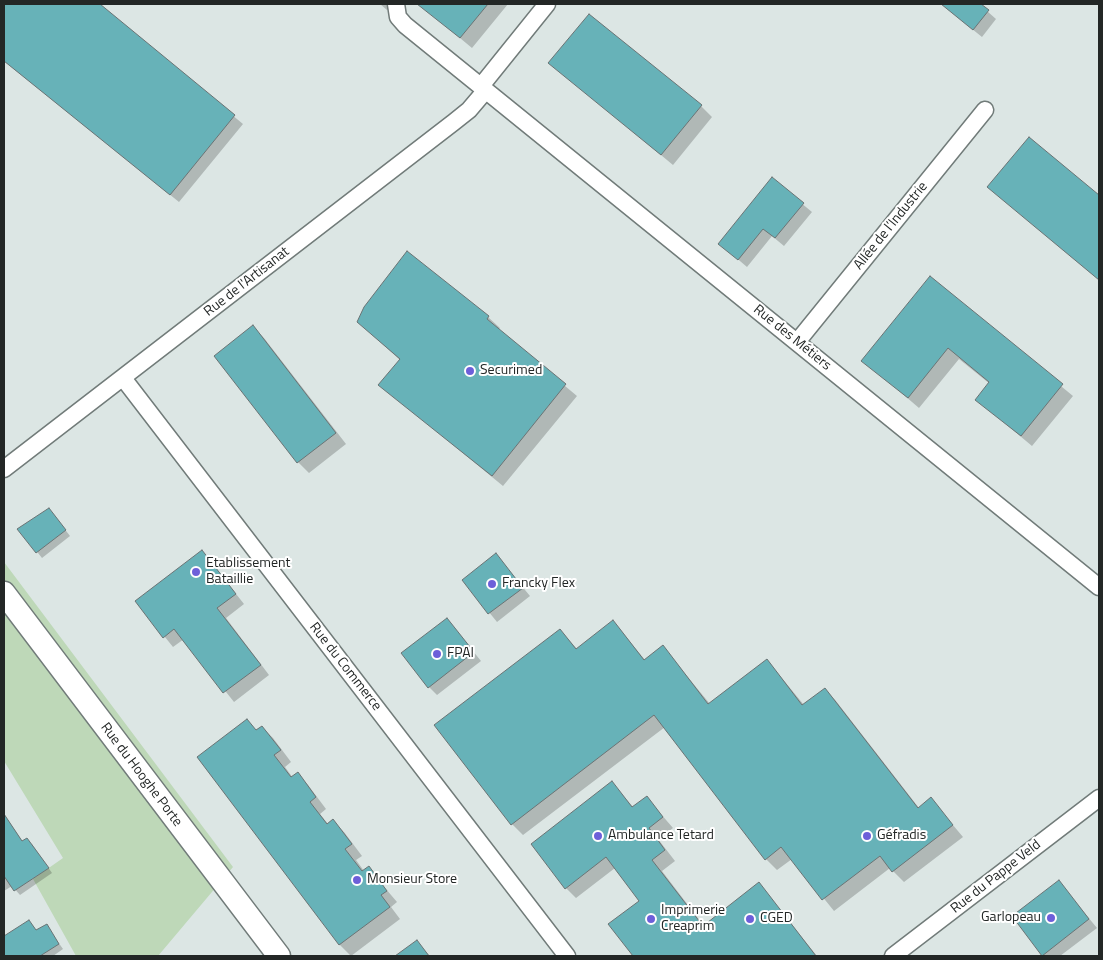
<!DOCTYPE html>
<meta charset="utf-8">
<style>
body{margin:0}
#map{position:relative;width:1103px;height:960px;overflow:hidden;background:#dce6e4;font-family:"Titillium Web",sans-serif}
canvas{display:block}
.frame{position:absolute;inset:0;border:5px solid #232726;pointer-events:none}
</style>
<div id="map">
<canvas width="1103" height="960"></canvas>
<div class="frame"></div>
</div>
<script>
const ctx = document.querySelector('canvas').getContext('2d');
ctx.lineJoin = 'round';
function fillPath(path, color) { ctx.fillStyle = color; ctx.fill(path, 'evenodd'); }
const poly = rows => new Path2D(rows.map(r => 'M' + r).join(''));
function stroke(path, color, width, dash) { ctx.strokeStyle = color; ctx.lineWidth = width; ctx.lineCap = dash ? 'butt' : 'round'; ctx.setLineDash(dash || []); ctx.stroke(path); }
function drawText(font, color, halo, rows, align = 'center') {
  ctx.font = font + ' "Titillium Web",sans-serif'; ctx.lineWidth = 4; ctx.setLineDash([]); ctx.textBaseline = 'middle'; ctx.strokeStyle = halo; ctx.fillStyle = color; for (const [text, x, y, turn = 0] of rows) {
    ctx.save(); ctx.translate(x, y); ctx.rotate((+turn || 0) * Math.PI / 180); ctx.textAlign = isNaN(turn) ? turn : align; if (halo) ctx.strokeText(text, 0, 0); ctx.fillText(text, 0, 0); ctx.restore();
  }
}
const green = poly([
 [4,562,233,867,158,956,76,956,33,879,63,858,4,761]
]);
const shadow = poly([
 [4,4,98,4,243,124,179,202,4,61],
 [380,4,392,4,387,10],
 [419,4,508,4,472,48],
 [941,4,979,4,996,19,982,37],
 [550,63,701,106,712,117,673,165],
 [1029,139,1099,197,1099,280,989,187],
 [772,179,812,212,784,246,772,236,747,267,720,244],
 [408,253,488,317,500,328,498,330,577,396,503,486,380,385,400,360,358,322],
 [930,278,1073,396,1032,446,977,400,990,384,959,359,919,408,863,360],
 [253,327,264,338,346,444,309,473,298,462],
 [54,515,70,536,42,558,19,529],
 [202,551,244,604,226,618,269,675,234,702,184,639,173,647,136,601],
 [496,555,530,596,497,622,463,580],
 [447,619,481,661,437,695,429,687],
 [613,621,645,660,663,647,710,704,767,660,804,705,825,689,836,701,919,808,931,799,963,837,904,882,890,868,834,911,792,859,777,870,766,859,665,727,523,835,512,824,436,725,560,630,577,649],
 [247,721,257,731,262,727,273,738,291,762,285,767,293,778,297,774,308,785,326,809,320,814,328,824,333,821,344,832,362,856,356,860,364,871,368,868,397,902,391,907,400,919,351,956,340,945,198,758],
 [612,783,634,808,647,798,673,828,658,839,675,861,662,871,704,926,759,884,817,956,635,956,610,924,641,901,615,868,576,898,566,888],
 [4,814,23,842,32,844,52,873,20,895,12,886,4,891],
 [1059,882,1097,928,1060,956,1045,956,1043,955],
 [29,921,37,931,46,925,63,949,53,956,4,956,4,944,21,933],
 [417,942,430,956,397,956]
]);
const building = poly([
 [4,4,100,4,235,115,170,195,4,61,4,4],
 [417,4,488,4,460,38,417,4],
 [941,4,981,4,989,10,973,30,941,4],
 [589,14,702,105,661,155,548,63,589,14],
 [1029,137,1099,195,1099,280,987,187,1029,137],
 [772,177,804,203,775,238,763,229,738,260,718,244,772,177],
 [407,251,489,316,487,319,566,384,492,476,378,385,400,359,357,322,364,307,407,251],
 [930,276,1063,384,1021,436,975,400,989,382,948,348,908,398,861,361,930,276],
 [253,325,336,433,297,463,214,356,253,325],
 [49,508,66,530,36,553,17,529,49,508],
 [202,550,236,594,217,608,261,665,223,693,174,629,163,638,135,601,202,550],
 [496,553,523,588,488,614,462,580,496,553],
 [447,618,474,652,428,688,401,653,447,618],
 [613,620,644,660,663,645,708,704,767,659,802,705,825,688,918,808,931,797,953,825,892,872,880,856,822,900,781,847,765,860,654,715,511,825,434,725,560,629,576,649,613,620],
 [247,719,256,730,262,726,281,750,274,755,291,777,298,772,316,797,310,802,327,824,333,819,352,844,345,849,362,871,369,866,387,891,381,895,390,907,339,945,197,757,247,719],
 [612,781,632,807,647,796,663,817,649,828,665,850,652,860,703,926,759,882,816,956,633,956,608,924,639,901,606,857,565,889,531,844,612,781],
 [4,814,22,841,27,838,49,868,14,891,4,876,4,814],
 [1059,880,1089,919,1042,956,1012,916,1059,880],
 [29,920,36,930,47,924,59,944,40,956,4,956,4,936,29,920],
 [417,940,429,956,395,956,417,940]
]);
const street = poly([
 [396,4,398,17,405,25,1099,587],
 [481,86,547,4],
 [797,342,985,110],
 [123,378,567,956],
 [4,469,454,122,469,110,486,90],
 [893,956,1099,798]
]);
const secondary = poly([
 [4,593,279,956]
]);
const markers = [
 [470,371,5,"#6d5fd9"],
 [196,572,5,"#6d5fd9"],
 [492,584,5,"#6d5fd9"],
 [437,654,5,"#6d5fd9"],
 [598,836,5,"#6d5fd9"],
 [867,836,5,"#6d5fd9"],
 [357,880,5,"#6d5fd9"],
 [1051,918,5,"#6d5fd9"],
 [651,919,5,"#6d5fd9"],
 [750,919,5,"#6d5fd9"]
];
const streetNames = [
 ["Allée de l’Industrie",891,226,-51],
 ["Rue de l'Artisanat",247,282,-38],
 ["Rue des Métiers",792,338,39],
 ["Rue du Commerce",345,667,52],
 ["Rue du Hooghe Porte",141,775,53],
 ["Rue du Pappe Veld",996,877,-38]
];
const poiNames = [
 ["Securimed",480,371],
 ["Etablissement",206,564],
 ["Bataillie",206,580],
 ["Francky Flex",502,584],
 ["FPAI",447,654],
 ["Ambulance Tetard",608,836],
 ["Géfradis",877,836],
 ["Monsieur Store",367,880],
 ["Imprimerie",661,911],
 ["Creaprim",661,927],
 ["Garlopeau",1041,918,"right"],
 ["CGED",760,919]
];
fillPath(green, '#bed8b8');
fillPath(shadow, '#0003');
fillPath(building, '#67b2b8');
stroke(building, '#6a7374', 1);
stroke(street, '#717b79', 19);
stroke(secondary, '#717b79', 25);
stroke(street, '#fff', 16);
stroke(secondary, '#fff', 22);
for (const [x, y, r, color] of markers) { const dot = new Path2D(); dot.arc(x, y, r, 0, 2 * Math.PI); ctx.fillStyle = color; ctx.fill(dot); stroke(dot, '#fff', 2); }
drawText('14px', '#232726', '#fff', streetNames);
drawText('14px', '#232726', '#fff', poiNames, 'left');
</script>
